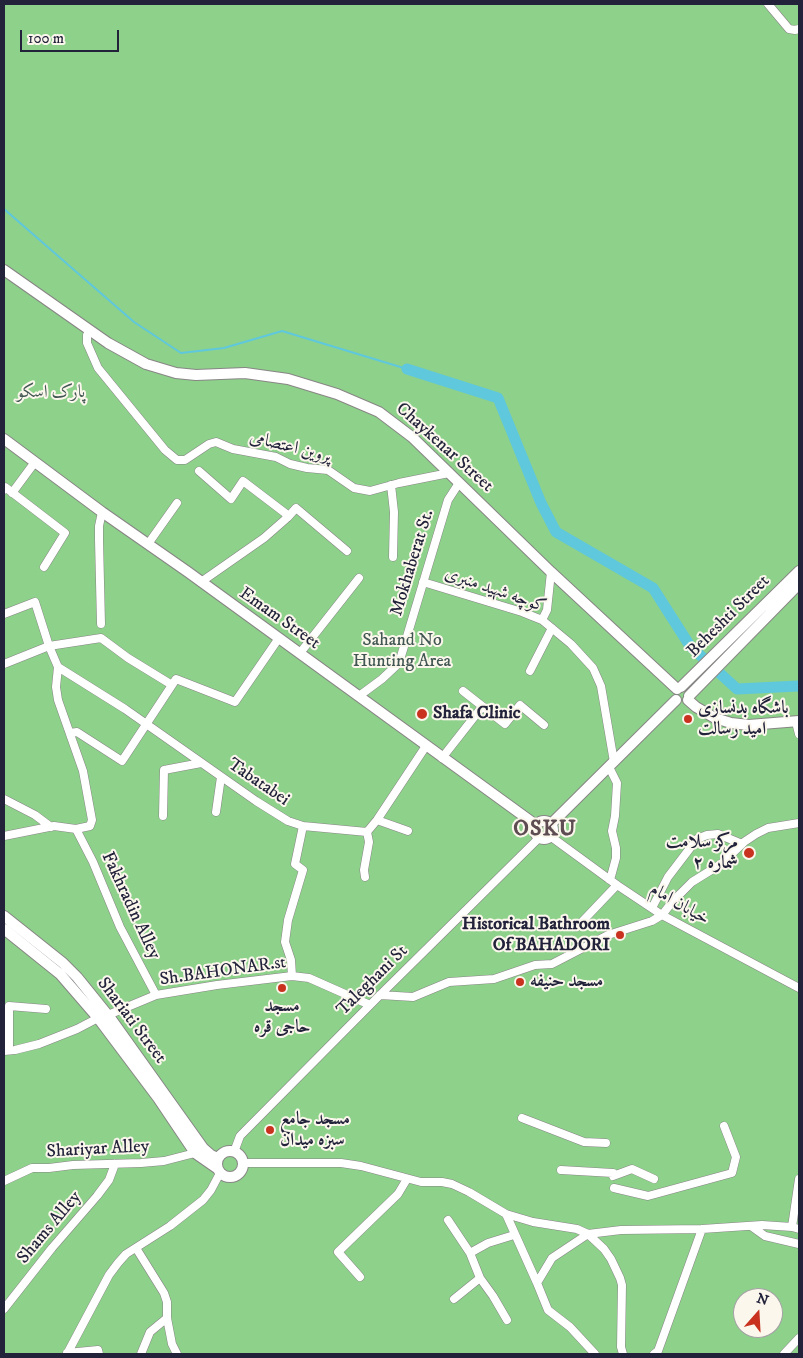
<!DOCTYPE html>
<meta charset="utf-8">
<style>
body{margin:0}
#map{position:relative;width:803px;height:1358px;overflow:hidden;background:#efe9cf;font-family:"IM FELL DW Pica",serif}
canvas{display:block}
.frame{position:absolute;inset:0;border:5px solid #22223b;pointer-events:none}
.north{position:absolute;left:733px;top:1288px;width:50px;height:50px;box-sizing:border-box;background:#fbf7ec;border:1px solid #a4a2a5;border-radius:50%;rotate:19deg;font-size:14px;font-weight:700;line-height:20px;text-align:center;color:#22223b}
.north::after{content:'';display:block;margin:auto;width:18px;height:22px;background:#c8321e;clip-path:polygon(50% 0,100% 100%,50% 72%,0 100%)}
.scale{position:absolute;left:20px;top:30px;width:99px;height:22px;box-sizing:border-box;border:2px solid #22223b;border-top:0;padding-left:6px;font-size:15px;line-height:18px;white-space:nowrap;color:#22223b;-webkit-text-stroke:4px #fbf7ec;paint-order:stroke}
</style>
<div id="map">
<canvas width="803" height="1358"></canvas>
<div class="frame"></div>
<div class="north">N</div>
<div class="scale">100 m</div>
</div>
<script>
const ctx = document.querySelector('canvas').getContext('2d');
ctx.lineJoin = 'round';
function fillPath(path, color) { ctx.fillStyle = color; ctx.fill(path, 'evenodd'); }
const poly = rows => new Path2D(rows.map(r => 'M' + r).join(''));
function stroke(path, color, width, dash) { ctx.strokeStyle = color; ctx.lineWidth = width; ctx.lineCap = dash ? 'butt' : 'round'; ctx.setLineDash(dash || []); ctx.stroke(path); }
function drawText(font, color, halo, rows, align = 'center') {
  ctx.font = font + ' "IM FELL DW Pica",Amiri,serif'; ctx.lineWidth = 4; ctx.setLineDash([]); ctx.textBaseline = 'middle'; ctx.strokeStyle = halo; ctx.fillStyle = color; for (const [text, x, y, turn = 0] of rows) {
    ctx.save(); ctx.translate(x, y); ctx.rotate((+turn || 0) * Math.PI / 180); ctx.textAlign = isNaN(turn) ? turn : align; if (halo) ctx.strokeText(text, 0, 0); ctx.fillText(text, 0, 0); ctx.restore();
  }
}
const green = poly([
 [4,4,799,4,799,1354,4,1354],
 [743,1298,773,1298,773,1328,743,1328]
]);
const stream = poly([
 [4,209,134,322,181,353,224,348,282,331,407,369]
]);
const river = poly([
 [407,369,498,398,541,503,556,532,653,588,690,646,737,689,799,686]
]);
const minor = poly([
 [768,4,789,29,795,30,799,29],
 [90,330,87,335,87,343,98,368,165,450,177,460,185,460,209,444,216,442,233,449,276,457,290,464,307,468,328,470,354,488,370,491,399,483,449,473],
 [199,471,231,499,243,481,285,513,288,517,264,538,201,582],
 [391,485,394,512,393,557],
 [4,490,5,487,65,533,44,567],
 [12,493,35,462],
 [288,517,296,508,347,551],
 [148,544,177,503],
 [423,582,522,612,542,620,571,644,593,668,601,686,614,762],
 [4,614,35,602,49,646,58,667,56,687,58,700,83,771,92,820,90,826,76,829,54,826,4,836],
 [542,620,547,610,551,572],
 [101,624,99,540,99,526,102,512],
 [300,653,359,578],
 [4,664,49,646,101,638,128,658,172,685],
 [58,667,125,709,256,801,288,821,303,826,367,832,377,820,426,746],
 [530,671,552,628],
 [463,691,505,724,520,705,544,725],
 [359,696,382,679,399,663,448,500,459,483],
 [796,722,799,734],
 [70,733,77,732,122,761,176,679,235,702,279,638],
 [442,758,482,707],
 [609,767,617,783,615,816,612,831,616,848,616,858,610,880],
 [4,799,35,815,51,827],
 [216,812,221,777],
 [163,816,164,770,201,763],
 [377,820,408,831],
 [76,829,93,862,120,927,156,995],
 [550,836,617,885,662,915,799,988],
 [365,877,364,870,369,842,367,832],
 [652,908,668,877,697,839,707,835,718,834,742,844],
 [577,927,617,885],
 [292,976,291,960,285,942,288,920,303,870,295,864,303,826],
 [380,995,413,997,449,982,494,979,535,965,552,964,608,935,652,921,662,915,673,901,692,882,721,864,744,842,756,834,768,828,799,823],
 [108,1015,156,995,217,985,292,976,309,978,370,1005],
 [9,1050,9,1006,46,1009],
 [4,1051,15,1050,39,1044,77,1029,98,1018],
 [522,1118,584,1142,606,1143],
 [234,1152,240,1136,380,995,540,837],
 [243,1163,341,1163,361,1166,421,1182,442,1182,452,1184,469,1192,506,1214,533,1222,577,1229,588,1234,604,1249,611,1259,620,1278,622,1285,621,1347,623,1354],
 [561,1170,613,1173],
 [613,1176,632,1169,654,1179],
 [4,1181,32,1168,49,1168,73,1165,141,1163,164,1161,195,1153],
 [614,1188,648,1196,732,1173,736,1157,724,1126],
 [506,1214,537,1283],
 [448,1220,470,1253],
 [751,1226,765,1236,799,1244],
 [792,1227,799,1179],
 [136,1248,164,1293,167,1302,167,1318,172,1344,177,1354],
 [360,1277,338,1252,398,1194,407,1179],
 [480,1278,493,1296,507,1320],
 [454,1299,480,1278,470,1253,488,1243,514,1235],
 [4,1309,52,1248,97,1196,109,1180,115,1164],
 [67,1353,98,1350,99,1354],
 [67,1354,109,1275,118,1263,126,1254,170,1226,203,1200,211,1190,220,1173],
 [141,1354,150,1332,167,1318],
 [595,1354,570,1327,548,1310,537,1283,552,1258,588,1234,621,1230,702,1229,762,1225,792,1227,799,1229],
 [654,1354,658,1351,702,1229],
 [784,1354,799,1338]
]);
const major = poly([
 [4,270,108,343,146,364,176,373,196,375,245,373,288,379,337,394,379,412,412,437,551,572,677,689],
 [4,439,102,512,188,572,536,825],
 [681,687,799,571],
 [689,696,799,584],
 [688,700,696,707,715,718,731,723,749,725,799,721],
 '535 830a9 9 0 1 1 18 0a9 9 0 1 1-18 0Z',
 [551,824,676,700],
 [4,916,63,963,77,977,111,1019,203,1148,211,1155,218,1158],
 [4,929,60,974,98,1018,158,1098,195,1153,218,1169],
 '217 1164a13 13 0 1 1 26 0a13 13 0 1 1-26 0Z'
]);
const markers = [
 [422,714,6,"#c8321e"],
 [688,719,5,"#c8321e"],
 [749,853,6,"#c8321e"],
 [620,935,5,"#c8321e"],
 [520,982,5,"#c8321e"],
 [282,988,5,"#c8321e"],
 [270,1130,5,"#c8321e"]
];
const parkNames = [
 ["پارک اسکو",51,393],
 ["Sahand No",402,641],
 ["Hunting Area",402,662]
];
const streetNames = [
 ["پروین اعتصامی",290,448,14],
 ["Chaykenar Street",444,448,42],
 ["Mokhaberat St.",413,563,-73],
 ["کوچه شهید منبری",495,591,19],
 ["Beheshti Street",729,617,-45],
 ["Emam Street",279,619,35],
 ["Tabatabei",258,783,34],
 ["خیابان امام",679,905,30],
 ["Fakhradin Alley",130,906,65],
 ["Sh.BAHONAR.st",223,972,-8],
 ["Taleghani St",373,981,-45],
 ["Shariati Street",131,1021,53],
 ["Shariyar Alley",98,1150,-3],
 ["Shams Alley",50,1228,-50]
];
const poiNames = [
 ["باشگاه بدنسازی",698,709],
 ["امید رسالت",698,730],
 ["Shafa Clinic",433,714],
 ["مرکز سلامت",738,843,"right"],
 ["شماره ۲",738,864,"right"],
 ["Historical Bathroom",610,925,"right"],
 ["Of BAHADORI",610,946,"right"],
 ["مسجد حنیفه",530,982],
 ["مسجد",282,1007,"center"],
 ["حاجی قره",282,1028,"center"],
 ["مسجد جامع",280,1120],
 ["سبزه میدان",280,1141]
];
const districtNames = [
 ["OSKU",545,830]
];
fillPath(green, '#8dd18b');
stroke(stream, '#60c8dc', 2);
stroke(river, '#60c8dc', 11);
stroke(minor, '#888685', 9);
stroke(major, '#888685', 12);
stroke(minor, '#fff', 8);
stroke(major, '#fff', 10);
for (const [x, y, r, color] of markers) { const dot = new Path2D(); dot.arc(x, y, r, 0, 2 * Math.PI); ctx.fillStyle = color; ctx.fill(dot); stroke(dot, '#fbf7ec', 2); }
drawText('18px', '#425753', '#fbf7ec', parkNames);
drawText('18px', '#22223b', '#fbf7ec', streetNames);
drawText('bold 18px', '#22223b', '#fbf7ec', poiNames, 'left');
ctx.letterSpacing = '1px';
drawText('bold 22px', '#5d4c51', '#fbf7ec', districtNames);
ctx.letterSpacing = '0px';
</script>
